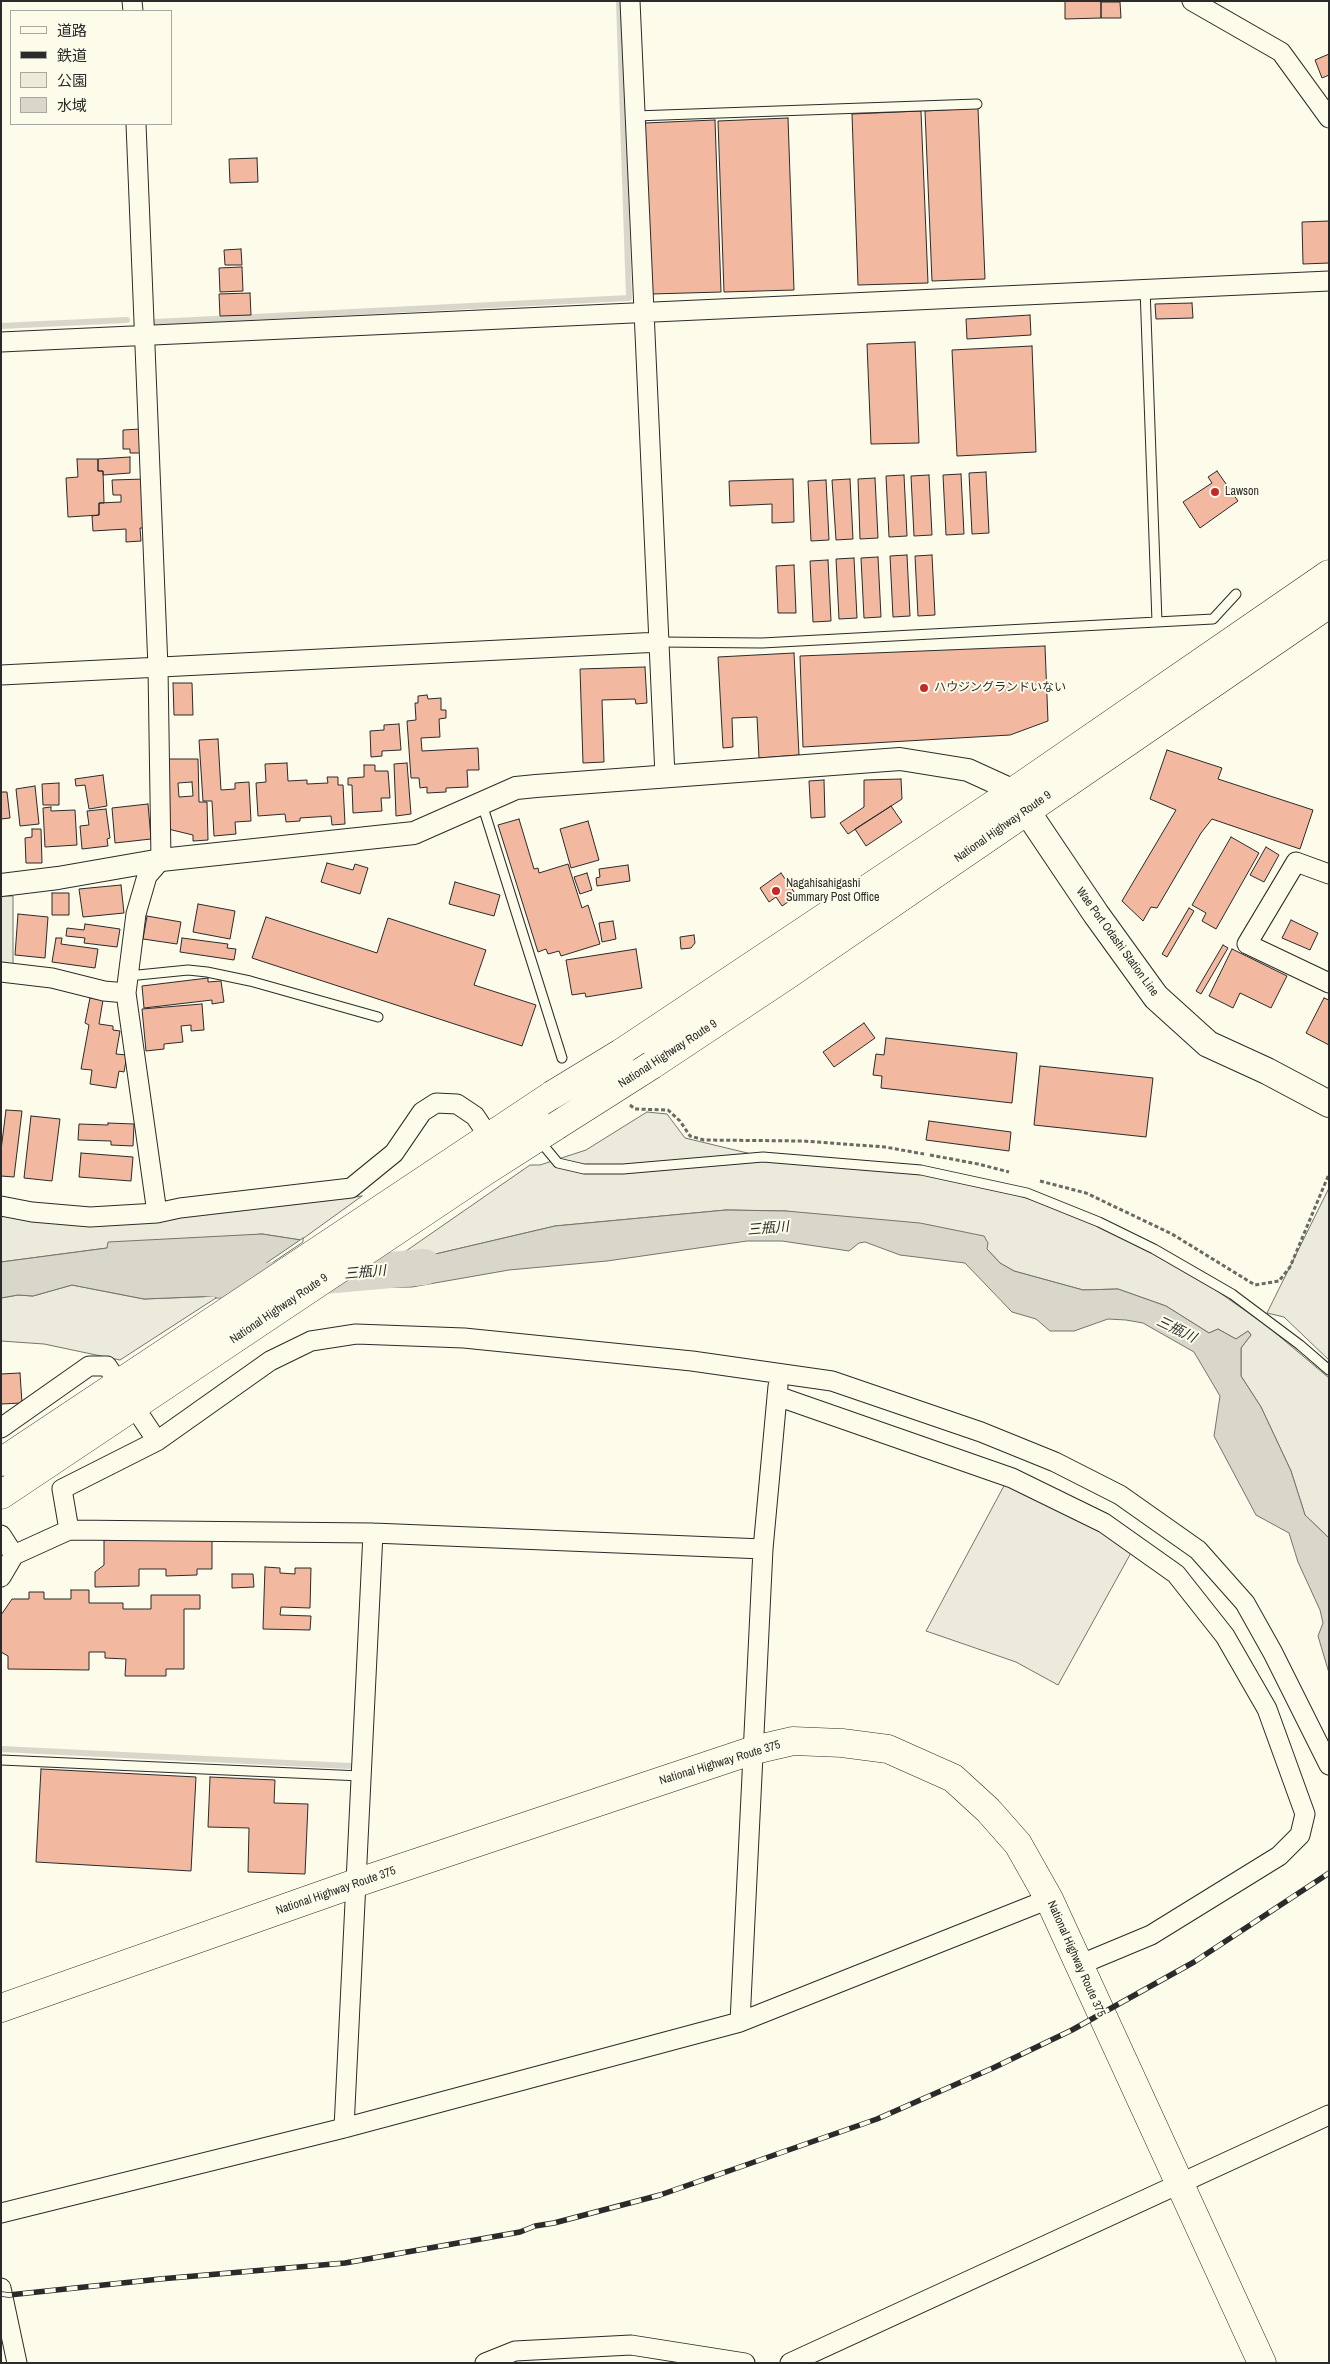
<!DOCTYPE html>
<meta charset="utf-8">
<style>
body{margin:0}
#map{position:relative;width:1330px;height:2364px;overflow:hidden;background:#fdfbea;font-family:"Archivo Narrow","Noto Sans JP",sans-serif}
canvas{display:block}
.frame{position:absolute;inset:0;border:2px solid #2b2b2b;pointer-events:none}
.legend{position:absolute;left:10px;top:10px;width:162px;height:115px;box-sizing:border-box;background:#fdfbea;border:1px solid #a9a89e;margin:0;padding:6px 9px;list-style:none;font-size:15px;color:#2b2b2b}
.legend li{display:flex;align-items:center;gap:10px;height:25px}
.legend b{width:25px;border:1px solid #a9a89e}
</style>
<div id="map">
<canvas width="1330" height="2364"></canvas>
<div class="frame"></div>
<ul class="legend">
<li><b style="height:6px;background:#fdfbea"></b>道路</li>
<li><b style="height:6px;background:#2b2b2b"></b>鉄道</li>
<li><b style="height:14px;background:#ecebdb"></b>公園</li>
<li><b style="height:14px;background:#d8d7c9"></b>水域</li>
</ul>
</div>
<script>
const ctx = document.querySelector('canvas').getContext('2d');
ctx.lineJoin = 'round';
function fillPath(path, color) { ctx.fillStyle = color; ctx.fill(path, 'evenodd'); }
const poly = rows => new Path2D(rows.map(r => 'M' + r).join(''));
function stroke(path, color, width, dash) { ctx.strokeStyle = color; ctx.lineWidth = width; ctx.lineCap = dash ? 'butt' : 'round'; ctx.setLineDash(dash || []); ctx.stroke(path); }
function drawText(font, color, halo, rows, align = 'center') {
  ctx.font = font + ' "Archivo Narrow","Noto Sans JP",sans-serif'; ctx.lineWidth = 4; ctx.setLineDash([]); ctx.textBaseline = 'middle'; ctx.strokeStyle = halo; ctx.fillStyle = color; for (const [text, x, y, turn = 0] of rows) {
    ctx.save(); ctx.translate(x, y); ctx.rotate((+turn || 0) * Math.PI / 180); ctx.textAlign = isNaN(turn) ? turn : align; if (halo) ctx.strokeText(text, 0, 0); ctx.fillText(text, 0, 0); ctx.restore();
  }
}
const green = poly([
 [1,896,13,896,13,966,1,964,1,896],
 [647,1112,667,1114,685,1138,789,1163,924,1174,987,1186,1055,1207,1107,1228,1197,1277,1266,1325,1329,1378,1329,1538,1305,1515,1291,1471,1261,1407,1241,1376,1241,1348,1251,1335,1248,1331,1236,1339,1218,1329,1209,1333,1166,1306,1118,1289,1083,1290,1014,1271,1000,1263,987,1249,786,1211,726,1210,555,1226,410,1260,393,1260,530,1165,540,1165,586,1150,647,1112],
 [1329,1188,1329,1360,1284,1317,1267,1313,1329,1188],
 [362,1196,301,1240,262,1234,107,1248,1,1262,1,1211,261,1207,362,1196],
 [72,1285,144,1299,219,1296,120,1360,44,1344,1,1341,1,1298,18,1295,33,1296,72,1285],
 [1005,1484,1068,1510,1132,1551,1058,1685,1016,1662,926,1631,1005,1484]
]);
const water = poly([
 [726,1210,786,1211,920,1223,984,1236,988,1243,987,1249,1000,1263,1014,1271,1083,1290,1118,1289,1166,1306,1209,1333,1218,1329,1236,1339,1248,1331,1251,1335,1241,1348,1241,1376,1261,1407,1291,1471,1305,1515,1329,1538,1329,1673,1318,1636,1323,1623,1320,1610,1298,1562,1289,1533,1256,1515,1214,1436,1220,1396,1194,1352,1143,1323,1126,1320,1108,1319,1074,1331,1050,1331,1036,1319,1012,1312,965,1263,900,1255,865,1242,859,1243,849,1251,782,1241,747,1241,607,1261,509,1270,412,1287,352,1288,393,1260,410,1260,555,1226,726,1210],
 [262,1234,301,1240,219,1296,144,1299,72,1285,33,1296,18,1295,1,1298,1,1262,107,1248,108,1242,262,1234]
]);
const pier = poly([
 [303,1238,303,1242,220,1298,215,1298,303,1238],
 [397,1257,352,1288,350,1289,351,1286,392,1258,397,1257]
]);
const stream = poly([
 [155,322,629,298,619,1],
 [1,326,127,320],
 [1,1749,350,1766]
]);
const river = poly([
 [191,1277,256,1282,424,1267]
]);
const building = poly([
 [1065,1,1101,1,1101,18,1065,19,1065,1],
 [1101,2,1120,2,1121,18,1101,18,1101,2],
 [1329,54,1329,75,1322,78,1315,60,1329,54],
 [978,108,985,279,932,281,925,111,978,108],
 [921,111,928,283,858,285,852,114,921,111],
 [788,118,794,290,724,292,718,121,788,118],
 [715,120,721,292,652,294,645,123,715,120],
 [257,158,258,182,230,183,229,159,257,158],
 [1329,221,1329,263,1303,264,1302,222,1329,221],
 [241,249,242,265,225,265,224,250,241,249],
 [242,267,243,291,220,292,219,268,242,267],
 [250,293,251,315,220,316,219,294,250,293],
 [1192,303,1193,318,1156,319,1155,304,1192,303],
 [1030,315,1031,335,967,339,966,319,1030,315],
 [915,342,919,443,871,444,867,344,915,342],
 [1032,346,1036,452,957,456,952,350,1032,346],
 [141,429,142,453,130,453,130,449,123,449,123,430,141,429],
 [130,457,130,473,103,475,103,471,98,471,98,459,130,457],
 [77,459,98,459,98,471,103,471,104,503,99,503,99,515,68,517,66,478,78,477,77,459],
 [1217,471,1238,501,1200,528,1183,502,1212,483,1208,477,1217,471],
 [986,472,989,533,972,534,969,473,986,472],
 [961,474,964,534,946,535,943,475,961,474],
 [904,475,907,536,889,537,886,476,904,475],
 [929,475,932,535,914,536,911,476,929,475],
 [875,478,878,538,860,539,858,479,875,478],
 [145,479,147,528,140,528,141,541,126,542,126,529,93,531,92,516,99,515,99,503,121,502,121,495,113,495,112,480,145,479],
 [793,479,794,522,772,523,772,504,730,506,729,481,793,479],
 [850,479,853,539,836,540,832,480,850,479],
 [826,480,829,540,811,541,808,481,826,480],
 [907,555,910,616,893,617,890,556,907,555],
 [932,555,935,615,918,616,915,556,932,555],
 [878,557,881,617,864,618,861,558,878,557],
 [854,558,857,618,839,619,836,559,854,558],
 [828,560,831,621,813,622,810,561,828,560],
 [794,565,796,613,778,613,776,566,794,565],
 [1045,646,1048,721,1010,735,803,747,800,656,1045,646],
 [794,653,799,755,759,758,757,717,732,718,733,747,723,748,718,657,794,653],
 [645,667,647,703,636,704,635,699,602,700,604,762,583,763,580,669,645,667],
 [173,683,192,683,193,715,174,715,173,683],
 [427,695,428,699,441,698,441,710,446,710,446,718,439,719,440,737,421,738,422,751,478,748,479,770,467,770,468,787,446,788,446,792,427,793,427,787,420,788,419,778,411,778,407,721,416,720,415,703,418,703,418,696,427,695],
 [399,724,401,750,382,751,382,756,371,757,370,731,384,730,384,725,399,724],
 [218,739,221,790,235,789,235,783,249,782,251,821,235,822,236,834,214,836,212,801,203,801,199,740,218,739],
 [1167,750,1222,768,1218,779,1313,810,1300,849,1212,819,1201,833,1157,908,1151,907,1143,921,1122,901,1176,810,1150,799,1167,750],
 [167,759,198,759,199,802,207,802,208,840,193,841,193,835,168,829,167,759],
 [192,782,193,796,179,797,178,783,192,782],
 [287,763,288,781,307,780,307,784,328,783,327,777,338,777,338,785,343,785,345,824,332,825,331,816,300,818,300,821,286,822,285,814,258,816,256,783,266,782,265,764,287,763],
 [407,763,411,814,396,816,394,764,407,763],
 [364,765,375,765,375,771,388,771,390,798,381,798,382,811,353,813,352,785,348,785,348,778,364,777,364,765],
 [103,775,107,806,89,809,85,785,76,786,75,779,103,775],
 [901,779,902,799,848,834,840,823,864,807,864,780,901,779],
 [824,780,825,817,811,818,809,781,824,780],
 [59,783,59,805,43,805,42,784,59,783],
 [35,786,39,824,20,826,16,789,35,786],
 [1,792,7,792,10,818,1,819,1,792],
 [148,804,151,839,115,843,112,808,148,804],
 [891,806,902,822,866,846,855,829,891,806],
 [51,807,51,811,75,810,77,845,45,847,43,808,51,807],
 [106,809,110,838,107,839,108,846,82,849,80,826,89,825,87,811,106,809],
 [519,819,534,869,538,868,539,873,568,864,582,908,588,905,600,944,561,956,559,951,548,954,546,949,538,952,498,825,519,819],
 [588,821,599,860,571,868,560,829,588,821],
 [32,829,41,829,42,863,26,863,25,838,32,837,32,829],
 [1231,837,1259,853,1216,929,1202,921,1206,913,1192,905,1231,837],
 [1266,847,1279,855,1264,882,1250,875,1266,847],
 [327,863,353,870,355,864,368,868,360,894,321,882,327,863],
 [628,865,630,881,597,886,596,878,600,877,599,869,628,865],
 [587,873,592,890,580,894,574,877,587,873],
 [781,873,797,896,782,906,776,897,769,902,760,888,781,873],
 [455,882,500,895,494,916,449,904,455,882],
 [121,885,124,913,83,917,79,889,121,885],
 [52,893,69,893,69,915,52,915,52,893],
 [198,904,235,911,230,939,193,932,198,904],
 [1189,908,1194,911,1167,957,1162,954,1189,908],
 [18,914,48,917,45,958,15,955,18,914],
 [147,916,181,922,177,944,143,939,147,916],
 [266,917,377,953,388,918,486,950,474,985,536,1005,522,1046,252,958,266,917],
 [1291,920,1318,933,1310,950,1282,938,1291,920],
 [613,921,616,939,602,942,599,923,613,921],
 [85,924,120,929,117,947,84,943,85,938,66,936,67,928,84,930,85,924],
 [694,935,695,943,691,948,681,949,680,937,694,935],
 [56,938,62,938,61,944,98,949,95,968,52,962,56,938],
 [182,938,228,944,227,948,236,949,234,960,180,952,182,938],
 [1223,945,1228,948,1201,994,1196,991,1223,945],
 [636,949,642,988,586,997,585,993,572,995,566,960,636,949],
 [1232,949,1287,976,1271,1008,1240,993,1233,1008,1209,996,1232,949],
 [208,978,208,982,221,981,224,1002,212,1004,212,1000,144,1008,142,986,208,978],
 [90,998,103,1000,99,1024,113,1026,113,1030,120,1031,116,1054,127,1055,124,1072,119,1071,116,1088,90,1084,92,1070,81,1069,89,1025,85,1023,90,998],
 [1324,998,1329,1000,1329,1045,1306,1033,1324,998],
 [202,1004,204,1030,191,1031,191,1025,181,1026,183,1042,164,1044,164,1049,146,1051,142,1009,202,1004],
 [864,1023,875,1038,834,1067,823,1052,864,1023],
 [886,1038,1017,1053,1012,1103,881,1088,882,1076,873,1075,876,1054,884,1055,886,1038],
 [1040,1066,1153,1078,1146,1137,1034,1125,1040,1066],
 [6,1110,22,1111,14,1177,1,1176,1,1150,6,1110],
 [31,1116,60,1119,52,1181,24,1178,31,1116],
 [929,1121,1011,1132,1009,1151,926,1140,929,1121],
 [108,1123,134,1124,133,1146,111,1145,111,1141,78,1140,79,1124,108,1125,108,1123],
 [81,1153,133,1157,131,1181,79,1177,81,1153],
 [20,1373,22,1403,1,1404,1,1374,20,1373],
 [212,1539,212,1569,197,1569,197,1575,166,1576,166,1569,139,1569,139,1586,95,1587,95,1572,104,1565,104,1540,212,1539],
 [265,1567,280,1568,280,1573,295,1574,295,1568,311,1568,310,1608,281,1607,280,1615,311,1616,310,1630,263,1629,265,1567],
 [232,1574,253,1574,254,1587,232,1588,232,1574],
 [71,1590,89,1590,89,1603,123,1603,123,1609,151,1609,151,1595,200,1595,200,1609,184,1609,184,1669,166,1669,166,1676,125,1676,126,1659,105,1658,105,1652,89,1652,89,1670,8,1669,8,1656,1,1652,1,1615,12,1599,29,1599,29,1592,44,1592,44,1599,71,1599,71,1590],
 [41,1769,196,1777,191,1871,36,1862,41,1769],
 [210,1777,275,1780,274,1803,308,1804,305,1874,248,1872,249,1828,208,1827,210,1777]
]);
const path = poly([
 [630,1105,635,1109,668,1110,680,1121,690,1136,704,1140,803,1141,885,1147,924,1154],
 [930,1155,978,1164,1009,1172],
 [1040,1181,1086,1193,1172,1234,1255,1285,1279,1281,1290,1267,1329,1174]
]);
const service = poly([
 [635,116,977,104],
 [1145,288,1157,622],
 [660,642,762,643,1213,619,1236,594],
 [482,804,562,1058],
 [128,976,188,970,207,972,250,981,378,1017],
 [539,1140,558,1163,584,1169,623,1169,763,1157,921,1170,1027,1193,1099,1222,1154,1249,1232,1294,1300,1345,1329,1370],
 [1,1760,361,1776]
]);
const minor = poly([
 [132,1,133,11],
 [630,1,665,776],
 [1192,1,1281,52,1329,118],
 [136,124,158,668,161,860,147,876,136,914,126,993,157,1213,180,1208,351,1188,394,1153,422,1112,436,1103,457,1104,475,1116,489,1137],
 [1,342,1329,281],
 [1,675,660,642],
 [1329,874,1296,862,1247,944,1329,983],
 [1,972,52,978,104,991,126,993],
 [1,1206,32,1212,90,1217,157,1213],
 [777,1396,1012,1478,1104,1523,1176,1574,1225,1636,1267,1709,1305,1814,1300,1835,1279,1856,1151,1935,1079,1965],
 [1,1428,89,1366,107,1366,157,1441],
 [69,1530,62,1489,157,1441,270,1361,311,1341,356,1334,464,1338,692,1361,832,1381,981,1432,1055,1462,1120,1495,1198,1550,1245,1603,1273,1653,1329,1765],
 [1,1535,14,1555],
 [763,1549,778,1386],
 [1,1577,14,1555,69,1530,373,1533,763,1549,740,2022],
 [344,2128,373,1533],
 [1,2213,344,2128,740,2022,1049,1899],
 [1,2288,17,2363],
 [485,2363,515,2351,631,2345,745,2363],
 [790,2363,1329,2115]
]);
const tertiary = poly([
 [1,885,58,878,161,860,414,833,516,788,536,786,900,759,968,770,1014,791]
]);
const secondary = poly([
 [1014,792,1096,914,1156,997,1208,1044,1267,1071,1329,1104]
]);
const trunk = poly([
 [621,1053,1014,791,1329,574],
 [652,1065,786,976,1329,604],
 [1,1462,552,1095],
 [1,1495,487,1170,556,1126],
 [1,2008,356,1883,754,1750,793,1741,842,1743,888,1749,953,1778,988,1810,1018,1844,1049,1899,1262,2363]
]);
const rail = poly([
 [1,2294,9,2295,160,2279,345,2263,520,2232,535,2226,554,2223,660,2195,877,2119,993,2068,1072,2030,1194,1962,1329,1873]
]);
const trunkBridge = poly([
 [552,1095,621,1053],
 [556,1126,652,1065]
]);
const markers = [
 [1215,492,5,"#c62828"],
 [924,688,5,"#c62828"],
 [776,891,5,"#c62828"]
];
const poiNames = [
 ["Lawson",1225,492],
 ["ハウジングランドいない",934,688],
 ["Nagahisahigashi",786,884],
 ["Summary Post Office",786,898]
];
const streetNames = [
 ["National Highway Route 9",1003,827,-35],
 ["Wae Port Odashi Station Line",1117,942,54],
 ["National Highway Route 9",668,1054,-33],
 ["National Highway Route 9",279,1309,-34],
 ["National Highway Route 375",720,1763,-17],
 ["National Highway Route 375",336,1891,-19],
 ["National Highway Route 375",1076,1959,66]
];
const waterNames = [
 ["三瓶川",768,1229,-5],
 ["三瓶川",365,1273,-5],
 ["三瓶川",1176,1330,26]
];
fillPath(green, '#ecebdb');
stroke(green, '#74746e', 1);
fillPath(water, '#d8d7c9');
stroke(water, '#74746e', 1);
fillPath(pier, '#fdfbea');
stroke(pier, '#74746e', 1);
stroke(stream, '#d8d7c9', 6);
stroke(river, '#d8d7c9', 36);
fillPath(building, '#f2b8a0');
stroke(building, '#2b2b2b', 1);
stroke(service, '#2b2b2b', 11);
stroke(minor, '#2b2b2b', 21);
stroke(tertiary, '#2b2b2b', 24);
stroke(secondary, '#2b2b2b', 28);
stroke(trunk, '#2b2b2b', 29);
stroke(path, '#6a6964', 3, [4, 2.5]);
stroke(service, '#fdfbea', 9);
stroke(minor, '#fdfbea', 19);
stroke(tertiary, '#fdfbea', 22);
stroke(secondary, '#fdfbea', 26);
stroke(trunk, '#fdfbea', 28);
stroke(rail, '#2b2b2b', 5.5);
stroke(rail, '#fdfbea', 4, [11]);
stroke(trunkBridge, '#2b2b2b', 29, []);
stroke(trunkBridge, '#fdfbea', 28);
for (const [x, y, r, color] of markers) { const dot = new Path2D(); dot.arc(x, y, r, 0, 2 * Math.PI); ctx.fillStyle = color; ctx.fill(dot); stroke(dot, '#fdfbea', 2); }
drawText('12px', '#2b2b2b', '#fdfbea', poiNames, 'left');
drawText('12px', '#2b2b2b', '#fdfbea', streetNames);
drawText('italic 14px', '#2b2b2b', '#fdfbea', waterNames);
</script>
